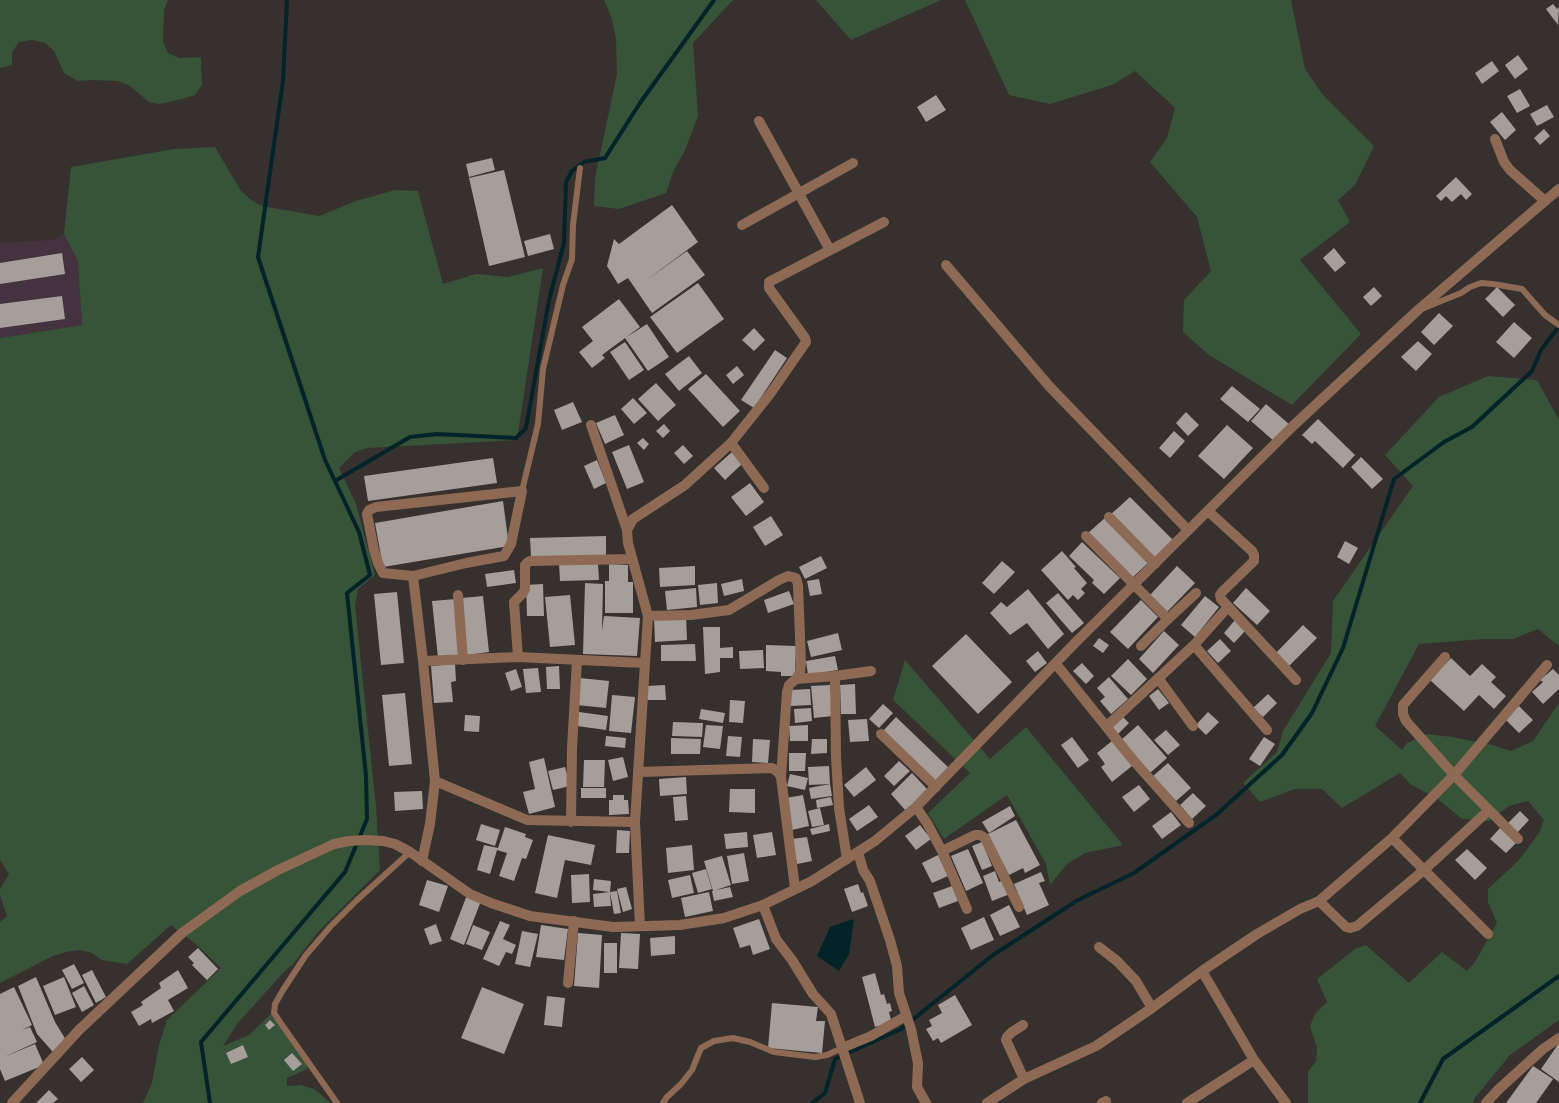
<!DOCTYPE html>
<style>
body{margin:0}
canvas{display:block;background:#36302e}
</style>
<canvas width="1559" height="1103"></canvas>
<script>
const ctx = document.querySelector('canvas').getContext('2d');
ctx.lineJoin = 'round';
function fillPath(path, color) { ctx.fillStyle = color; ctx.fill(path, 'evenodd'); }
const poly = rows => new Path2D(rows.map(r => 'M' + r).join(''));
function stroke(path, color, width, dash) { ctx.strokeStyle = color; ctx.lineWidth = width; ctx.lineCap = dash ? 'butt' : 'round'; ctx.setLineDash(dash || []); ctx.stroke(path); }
const industrial = poly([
 [64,234,78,261,82,325,0,338,0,243,53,240]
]);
const green = poly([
 [0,0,168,0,164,10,163,42,168,53,179,58,201,57,202,85,195,95,182,99,160,104,149,102,130,86,118,81,92,80,78,81,64,73,54,51,45,43,32,40,19,42,12,52,12,65,0,68],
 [604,0,733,0,693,43,698,116,685,150,673,172,666,193,619,209,594,206,595,178,617,74,616,40,612,19],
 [816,0,941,0,851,40],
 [965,0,1291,0,1305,69,1323,95,1374,146,1355,185,1338,200,1350,222,1300,260,1361,334,1292,405,1209,355,1183,332,1184,300,1211,271,1197,217,1150,162,1167,138,1175,108,1135,71,1112,85,1050,104,1009,95],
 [215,147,241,191,251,200,262,206,319,216,356,201,395,190,418,191,443,284,476,274,508,277,543,268,517,440,368,448,355,452,339,468,356,504,375,575,358,589,355,605,376,807,380,870,318,932,293,964,283,973,237,1024,223,1046,249,1035,271,1014,308,1063,307,1069,287,1078,287,1086,301,1085,314,1089,331,1103,143,1103,152,1083,159,1045,167,1020,221,968,197,945,171,925,127,964,102,960,92,953,80,950,66,952,53,956,0,983,0,922,7,916,0,895,0,889,9,874,0,860,0,338,82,325,78,261,64,234,71,167,174,149],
 [1488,376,1537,380,1559,420,1559,646,1538,629,1513,639,1483,639,1419,644,1375,726,1402,750,1407,743,1427,734,1452,737,1492,745,1511,751,1533,741,1559,703,1559,1020,1510,1055,1474,1099,1473,1103,1308,1103,1308,1072,1316,1061,1317,1048,1310,1026,1315,1014,1327,1002,1317,979,1355,949,1366,945,1409,983,1442,952,1467,971,1475,962,1497,923,1488,902,1488,889,1519,860,1539,833,1544,820,1528,801,1509,806,1489,821,1462,819,1438,799,1410,784,1400,773,1342,808,1322,789,1295,789,1260,802,1243,783,1277,752,1283,731,1331,653,1333,601,1413,486,1385,455,1439,397],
 [905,660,990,759,1026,727,1123,845,1085,853,1067,864,1050,885,1046,864,1007,795,944,839,928,813,970,773,893,700]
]);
const water = poly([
 [854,919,849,954,839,971,817,956,830,927]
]);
const stream = poly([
 [335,481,410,437,437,434,516,438,526,428,549,300,564,243,566,182,572,171,584,162,605,158,640,103,714,0],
 [210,1103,201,1042,345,872,367,819,366,776,347,593,370,575,359,532,325,460,258,257,283,81,287,0],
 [812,1103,825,1093,835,1059,901,1029,993,955,1078,900,1134,873,1216,815,1282,755,1312,713,1343,648,1394,479,1444,442,1472,427,1532,371,1541,350,1559,326],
 [1420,1103,1443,1059,1559,976]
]);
const building = poly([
 [1553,4,1557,9,1559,7,1558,25,1546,9],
 [1518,55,1528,69,1515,79,1505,65],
 [1492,61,1499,71,1482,84,1475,73],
 [1520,89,1530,106,1517,113,1507,96],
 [936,95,946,110,926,122,917,107],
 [1547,105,1554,117,1537,126,1530,114],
 [1502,112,1516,130,1505,140,1490,122],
 [1544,129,1550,136,1540,145,1534,138],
 [492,158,495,170,469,177,466,164],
 [504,170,525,257,489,266,469,178],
 [1456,177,1472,194,1466,200,1461,194,1452,202,1446,196,1441,201,1436,196],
 [672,205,698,242,644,282,687,251,705,275,652,313,628,278,618,284,607,266,614,239,619,244],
 [550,234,554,249,528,256,524,241],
 [1334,248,1346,263,1335,272,1323,258],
 [62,253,65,274,0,284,0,263],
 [698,283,724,319,677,353,650,317],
 [1374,287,1382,296,1371,306,1363,297],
 [1497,287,1515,305,1503,317,1485,299],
 [62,296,65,319,0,328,0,304],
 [619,299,640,327,602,355,605,358,592,368,579,352,593,341,582,327],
 [1439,313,1453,326,1434,345,1421,332],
 [1514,322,1532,338,1514,358,1496,342],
 [647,324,669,357,648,371,625,338],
 [754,328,765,340,754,351,742,340],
 [1418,341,1432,354,1416,371,1401,357],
 [625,342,644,370,629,380,610,352],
 [775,350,787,358,754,408,741,400],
 [689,356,702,373,679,391,665,374],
 [737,366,744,375,733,384,726,375],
 [706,374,740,411,723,427,688,389],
 [656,383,676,405,658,421,638,399],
 [1232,386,1260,409,1248,422,1220,399],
 [633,398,647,413,634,424,621,409],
 [573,402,582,422,562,430,554,410],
 [1266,404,1290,425,1275,442,1251,421],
 [1186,412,1199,425,1188,436,1176,423],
 [615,415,624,435,605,444,596,423],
 [1318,419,1355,455,1343,468,1315,441,1312,444,1302,435],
 [664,424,670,431,663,438,656,431],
 [1227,425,1253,448,1224,479,1198,456],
 [1174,431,1185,441,1170,458,1159,448],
 [643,438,649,444,644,450,637,443],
 [629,445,644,482,627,489,612,452],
 [683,445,693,456,684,464,674,453],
 [732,452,742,464,725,480,714,468],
 [1361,457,1383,479,1372,489,1351,467],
 [493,458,497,483,368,501,364,476],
 [597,460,606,483,594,489,584,466],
 [750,483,764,502,746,516,731,497],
 [1130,497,1173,540,1153,559,1110,515],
 [503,501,509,546,383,567,375,523],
 [771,516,783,535,765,546,753,527],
 [1106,517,1149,562,1130,580,1087,534],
 [606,536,606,556,531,557,530,538],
 [1345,541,1358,548,1349,564,1337,557],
 [1082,542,1120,578,1104,594,1092,583,1094,580,1069,556],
 [1062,551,1076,567,1074,568,1087,583,1081,589,1085,593,1078,600,1073,595,1068,600,1041,570],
 [821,556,827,568,805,579,799,567],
 [1002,561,1015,572,994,594,982,583],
 [559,563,598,564,599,580,560,581],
 [609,564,628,565,628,582,633,582,633,613,605,613,605,581,609,581],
 [695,566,695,585,660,587,659,568],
 [1177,566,1195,583,1167,612,1150,595],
 [514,570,516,583,487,587,485,574],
 [742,579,744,591,724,596,721,584],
 [819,579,822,594,810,596,807,581],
 [585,583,603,584,602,631,604,616,640,618,637,656,583,654],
 [717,583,718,603,700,605,698,585],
 [543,584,544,616,527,616,526,585],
 [696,588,697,607,667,610,665,591],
 [1246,588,1270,611,1257,625,1233,603],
 [1028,589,1064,634,1048,649,1027,623,1010,635,990,613,1001,602,1007,607],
 [789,591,794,604,768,613,764,600],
 [397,592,404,663,381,665,374,594],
 [1058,593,1084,623,1072,633,1046,603],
 [570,595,575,645,550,647,545,597],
 [483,596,489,652,467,655,462,598],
 [1205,596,1219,607,1195,637,1181,625],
 [456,599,461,656,438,658,432,601],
 [1141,600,1158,617,1128,649,1110,632],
 [686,617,687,640,655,642,654,619],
 [1235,620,1246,630,1234,643,1224,633],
 [1303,625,1317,638,1288,667,1275,654],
 [703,627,720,627,720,648,733,647,733,658,720,658,720,672,705,674],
 [1164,631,1179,645,1153,673,1139,659],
 [838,633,842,650,811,657,807,641],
 [966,634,1012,682,978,714,932,666],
 [1099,638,1109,645,1103,653,1093,646],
 [1220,639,1231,651,1218,663,1207,651],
 [695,644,696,661,661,661,661,645],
 [766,645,796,646,795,676,781,676,781,672,766,671],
 [763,650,764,668,740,669,739,651],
 [1038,651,1047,663,1035,672,1026,661],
 [835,656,838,670,808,675,806,661],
 [1451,658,1470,676,1482,664,1496,677,1491,682,1506,696,1494,709,1479,695,1464,711,1430,680],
 [1128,659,1147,679,1131,695,1111,676],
 [1082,663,1094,676,1086,684,1073,671],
 [455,664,456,681,451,682,453,702,434,703,431,666],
 [559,666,560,689,547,689,546,667],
 [538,668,541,692,526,693,523,669],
 [516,669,522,687,511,691,505,673],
 [1553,669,1559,675,1559,689,1543,704,1532,692,1543,682,1540,680],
 [1109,677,1128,699,1111,714,1100,701,1105,697,1097,688],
 [580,678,609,681,606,708,577,705],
 [855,684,856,714,841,714,840,685],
 [665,685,666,700,646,700,646,686],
 [830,685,833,716,814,718,811,686],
 [810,689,811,705,791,706,790,690],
 [1158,689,1169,703,1159,710,1149,696],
 [405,693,412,764,389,766,382,695],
 [1268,694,1277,703,1263,717,1253,708],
 [612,695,635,697,631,733,609,731],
 [730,700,745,701,743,723,729,722],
 [883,704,893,713,879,728,869,719],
 [1519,706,1533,720,1519,733,1505,719],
 [811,708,812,721,795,723,794,709],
 [701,709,725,713,723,723,699,719],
 [579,712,608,716,606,730,577,726],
 [1208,712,1219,722,1206,735,1196,725],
 [465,715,480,716,479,732,464,731],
 [896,717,949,768,936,781,883,731],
 [1123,717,1129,723,1118,734,1112,727],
 [867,719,869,741,850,742,848,720],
 [673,722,703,723,702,737,672,736],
 [706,725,723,726,720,749,703,747],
 [808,725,808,741,790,741,789,726],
 [1138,725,1167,758,1150,773,1121,740],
 [1166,730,1180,745,1168,755,1154,740],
 [606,736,626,738,625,748,605,746],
 [728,736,742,737,740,757,726,756],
 [1072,737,1089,760,1078,768,1061,745],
 [1264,737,1275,744,1260,766,1249,759],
 [671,738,701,739,700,754,671,754],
 [753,739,770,740,768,763,752,762],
 [812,739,827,739,827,753,811,754],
 [1112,741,1132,766,1112,782,1101,767,1105,764,1097,753],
 [789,753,806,753,805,771,789,771],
 [623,757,628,777,613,781,608,760],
 [544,758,555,807,529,814,523,792,535,789,529,762],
 [584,760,605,760,604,787,583,787],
 [899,761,910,771,894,786,884,776],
 [1168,763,1191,788,1176,801,1153,776],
 [829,766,830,784,809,785,808,767],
 [565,767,570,786,553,790,548,771],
 [866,767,876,780,854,797,844,785],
 [912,773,928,790,906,811,891,794],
 [790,774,808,778,805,790,787,786],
 [686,777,687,794,660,796,659,779],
 [830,784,832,796,811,799,809,788],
 [1139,785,1150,799,1134,812,1122,797],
 [581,788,606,788,606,798,581,798],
 [730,789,755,789,755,813,729,812],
 [422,791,423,809,395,811,394,792],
 [1193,793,1206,806,1192,819,1180,805],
 [613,795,624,795,624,800,628,800,629,814,609,815,609,800,613,800],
 [803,795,809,826,792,830,786,798],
 [686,796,688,820,675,821,673,797],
 [831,797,833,805,817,808,816,800],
 [869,805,878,817,857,831,849,819],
 [1010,806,1015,816,989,833,982,822],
 [820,808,824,825,812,827,808,811],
 [1520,811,1529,820,1517,833,1507,824],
 [1171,812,1181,825,1162,839,1152,826],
 [1016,820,1040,865,1025,873,1023,868,1009,875,988,834],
 [481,824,500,830,495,846,476,840],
 [829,824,830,831,812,835,810,829],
 [920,825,931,839,916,850,905,836],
 [505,827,526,834,525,837,533,840,526,859,522,858,514,881,499,876,507,853,497,850,490,874,477,870,484,845,498,848],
 [1500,828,1516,843,1506,853,1490,839],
 [617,830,630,831,629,853,616,853],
 [747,832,748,847,726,849,724,834],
 [772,832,776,855,757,858,753,835],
 [548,835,595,845,591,865,565,860,557,898,535,893],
 [807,837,812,861,797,864,792,839],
 [982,842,992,866,982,870,972,846],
 [692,845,694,870,668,873,666,848],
 [968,849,983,883,966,891,951,856],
 [1467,849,1487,868,1475,880,1455,860],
 [744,853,749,881,732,884,727,856],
 [938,855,948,876,932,883,922,863],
 [722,856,731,885,713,891,704,861],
 [706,869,712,889,698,893,692,873],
 [995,871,999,882,1004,880,1010,894,992,901,983,876],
 [1041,872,1045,881,1039,883,1049,905,1027,915,1014,884],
 [589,874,590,902,572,903,571,875],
 [690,875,694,893,672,898,668,880],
 [594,879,611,881,610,892,593,890],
 [427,880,448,886,439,912,419,905],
 [858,884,861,893,863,892,868,906,852,912,844,889],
 [952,886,958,901,939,908,933,893],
 [626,887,632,909,623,912,617,889],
 [730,887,733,897,714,901,712,891],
 [617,891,621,913,614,914,610,892],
 [610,892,611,906,594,907,593,894],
 [709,892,713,911,685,917,681,898],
 [467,895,481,901,464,945,450,939],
 [1009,905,1020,927,1000,936,990,915],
 [984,917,994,940,971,950,961,928],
 [759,919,770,949,753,955,750,945,740,948,733,928],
 [500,921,510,925,503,939,516,945,512,954,506,952,499,966,483,959],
 [436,924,442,941,430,945,424,929],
 [473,925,490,932,482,950,466,944],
 [541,925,568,929,564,960,536,957],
 [522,931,538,934,530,967,515,964],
 [578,933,602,935,599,988,574,986],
 [621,933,640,934,638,969,619,968],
 [675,936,675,954,651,956,650,938],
 [604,943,617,943,617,973,604,973],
 [198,948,218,969,207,980,192,965,194,963,188,957],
 [74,964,84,983,72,989,62,970],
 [92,970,106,997,96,1003,82,975],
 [178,970,188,988,168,1000,174,1011,152,1023,151,1019,139,1026,131,1012,143,1005,141,1002,161,988,159,983],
 [875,973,881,995,884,994,887,1004,890,1003,892,1011,889,1012,891,1020,888,1021,889,1023,875,1027,862,977],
 [36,977,55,1022,66,1040,53,1052,37,1034,18,986],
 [64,977,76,1007,55,1015,43,986],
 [84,986,94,1005,82,1012,72,993],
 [14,987,32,1025,22,1030,30,1027,37,1042,4,1057,35,1044,44,1065,5,1081,0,1069,0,994],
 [482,987,524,1004,504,1054,461,1038],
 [955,995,972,1025,941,1043,938,1038,933,1041,926,1029,932,1026,929,1020,942,1013,938,1005],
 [547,996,565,998,562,1027,544,1025],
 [772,1003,818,1007,816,1021,825,1021,822,1053,768,1048],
 [270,1020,275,1025,269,1030,265,1025],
 [1559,1043,1559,1082,1541,1069],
 [243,1045,248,1057,231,1064,226,1053],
 [292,1053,302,1064,293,1071,284,1060],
 [82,1057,94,1070,81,1082,69,1069],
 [1533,1066,1553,1079,1536,1103,1506,1103],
 [49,1090,58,1099,53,1103,36,1103]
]);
const service = poly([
 [1424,308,1461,293,1470,287,1481,283,1493,284,1522,289,1545,315,1559,325],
 [522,491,538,424,543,369,563,285,572,259,573,225,580,168],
 [337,1103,280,1022,274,1013,275,1004,283,990,306,955,330,927,357,900,410,852],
 [663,1103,667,1097,681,1084,692,1070,701,1048,714,1041,733,1038,750,1042,774,1052,815,1057,827,1055,842,1048]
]);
const minor = poly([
 [759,121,830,250],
 [1495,139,1504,162,1510,170,1545,201],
 [742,225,853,163],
 [946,265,1049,386,1188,530],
 [591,425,627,530],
 [731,443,764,488],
 [1208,511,1252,551,1254,555,1254,561,1222,592,1220,595,1221,599,1296,680],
 [1109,517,1155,564],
 [1086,536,1168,619,1196,593],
 [413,576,383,573,378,563,374,550,367,514,369,510,376,507,522,491,511,544,504,556,466,563,413,576,423,661,435,781,430,824,422,861],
 [458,595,463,660],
 [648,616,691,615,729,610,779,580,788,576,796,578,798,585,801,663,800,672,796,679,789,685,787,692,781,777],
 [1194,645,1267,730],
 [1141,646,1168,619],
 [518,657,514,602,523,593,525,589,525,565,527,563,530,561,632,559],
 [1445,657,1403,705,1403,714,1406,721,1454,775,1518,839],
 [423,661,518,657,644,663],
 [1056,664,1133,760,1189,823],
 [835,676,871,671],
 [1158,678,1193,726],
 [796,679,835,676,836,757,839,808,847,859],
 [1107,726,1194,645,1228,607],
 [881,734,936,787],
 [638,772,772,768,778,772,781,777,795,888],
 [435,781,527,820,635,822],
 [916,807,927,823,942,851,967,909],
 [571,822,572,748,577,660],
 [1392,838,1488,934],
 [942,851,975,835,980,835,985,838,1019,907],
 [1319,901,1346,927,1350,928,1357,926,1424,870,1488,811],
 [763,905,776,939,792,960,813,994,831,1014,860,1103],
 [640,926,635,822,648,616,628,543,627,530,633,519,685,485,731,443,770,394,806,342,805,338,769,288,769,282,884,222],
 [1099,947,1117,961,1136,981,1152,1008],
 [1202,971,1254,1060,1286,1103],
 [568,983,574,921],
 [1023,1025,1012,1032,1007,1037,1006,1040,1024,1079],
 [842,1048,871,1036,906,1016],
 [987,1103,1024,1079,1096,1046,1152,1008,1202,971,1257,934,1300,909,1319,901,1392,838,1454,775,1547,665],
 [1102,1103,1106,1101],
 [1187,1103,1254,1060],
 [1486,1103,1499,1089,1543,1049,1559,1038]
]);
const tertiary = poly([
 [858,852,863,870,870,881,890,940,897,966,899,993,911,1029,918,1063,917,1087,926,1103],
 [12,1103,79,1030,182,933,240,891,278,870,334,844,349,841,365,840,383,841,395,844,410,852,470,894,491,903,530,916,613,927,680,925,724,918,763,905,812,881,875,841,916,807,1076,642,1294,425,1418,310,1559,189]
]);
fillPath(industrial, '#44333e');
fillPath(green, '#375338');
fillPath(water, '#022327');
stroke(stream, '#022327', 4);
fillPath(building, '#a59e9b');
stroke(service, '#8e6a55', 6);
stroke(minor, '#8e6a55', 10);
stroke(tertiary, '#8e6a55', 10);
</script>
